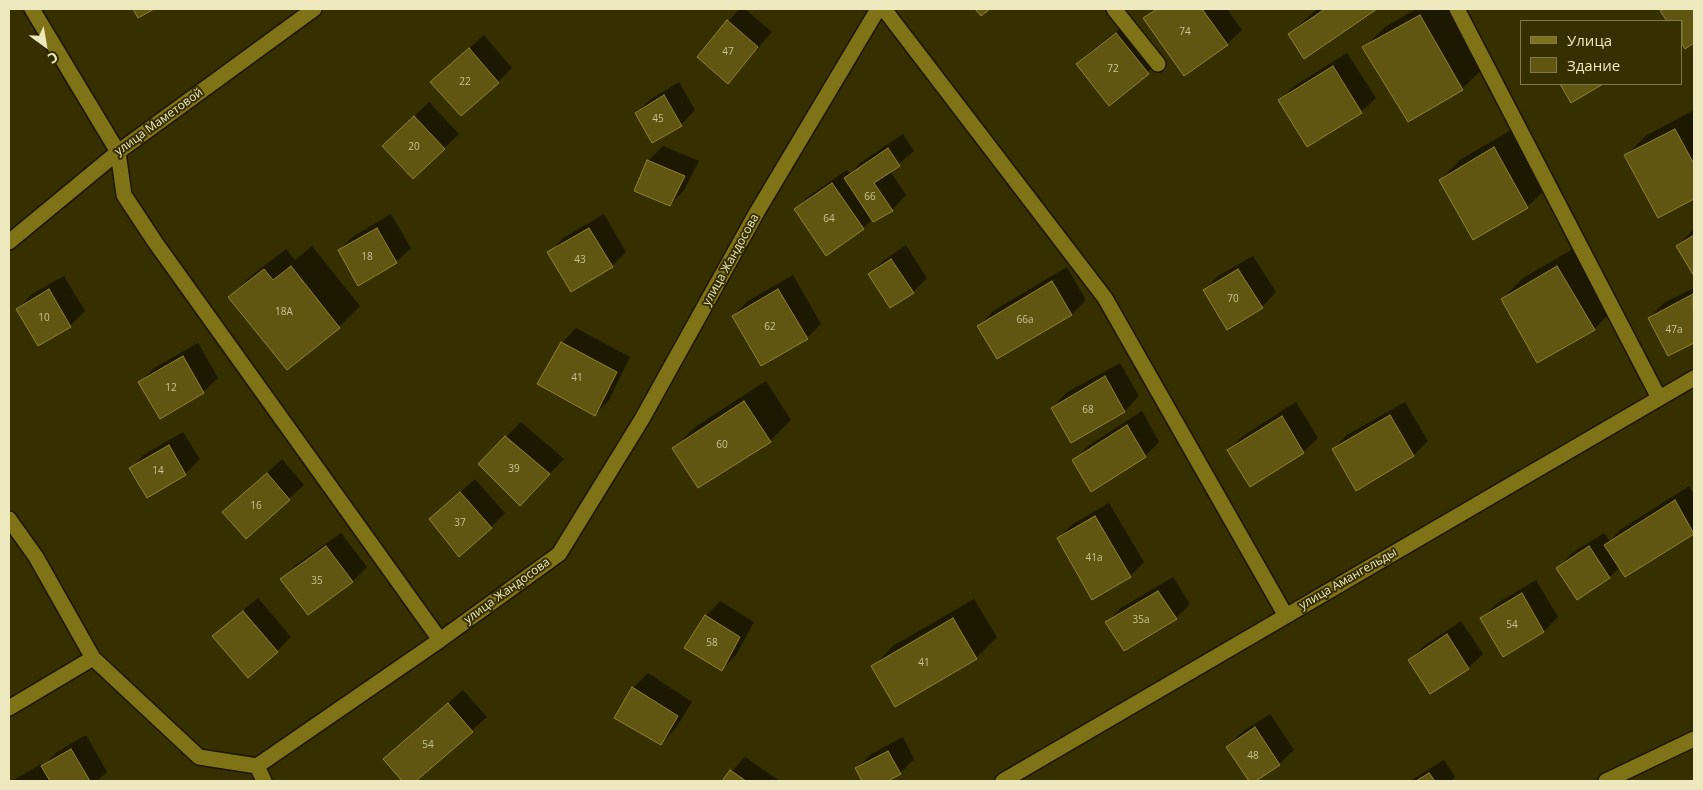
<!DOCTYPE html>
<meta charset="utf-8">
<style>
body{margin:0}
#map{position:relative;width:1703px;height:790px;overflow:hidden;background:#362f00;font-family:"Open Sans",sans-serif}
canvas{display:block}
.frame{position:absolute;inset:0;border:10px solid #eee8bf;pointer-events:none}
.legend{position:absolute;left:1520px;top:20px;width:162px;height:65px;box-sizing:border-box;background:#362f00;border:1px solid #80794c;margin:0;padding:6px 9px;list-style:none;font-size:15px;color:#eee8bf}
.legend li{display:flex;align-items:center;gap:10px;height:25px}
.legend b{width:25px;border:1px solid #80794c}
.north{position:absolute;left:20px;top:20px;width:50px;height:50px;-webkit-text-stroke:4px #362f00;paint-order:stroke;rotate:148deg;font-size:14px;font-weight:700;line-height:20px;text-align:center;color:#eee8bf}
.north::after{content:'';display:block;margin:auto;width:18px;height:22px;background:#eee8bf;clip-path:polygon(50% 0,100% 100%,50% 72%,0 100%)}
</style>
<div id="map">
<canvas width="1703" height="790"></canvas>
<div class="frame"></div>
<ul class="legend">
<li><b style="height:6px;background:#807216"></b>Улица</li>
<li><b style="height:14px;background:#605511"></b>Здание</li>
</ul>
<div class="north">С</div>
</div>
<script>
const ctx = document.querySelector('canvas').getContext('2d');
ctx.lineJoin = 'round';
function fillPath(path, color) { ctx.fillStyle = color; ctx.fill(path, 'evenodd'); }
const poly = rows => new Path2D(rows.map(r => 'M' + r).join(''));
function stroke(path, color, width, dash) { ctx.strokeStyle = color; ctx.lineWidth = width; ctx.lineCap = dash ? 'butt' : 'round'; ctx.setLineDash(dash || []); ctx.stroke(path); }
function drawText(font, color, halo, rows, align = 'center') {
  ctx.font = font + ' "Open Sans",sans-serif'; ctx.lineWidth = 4; ctx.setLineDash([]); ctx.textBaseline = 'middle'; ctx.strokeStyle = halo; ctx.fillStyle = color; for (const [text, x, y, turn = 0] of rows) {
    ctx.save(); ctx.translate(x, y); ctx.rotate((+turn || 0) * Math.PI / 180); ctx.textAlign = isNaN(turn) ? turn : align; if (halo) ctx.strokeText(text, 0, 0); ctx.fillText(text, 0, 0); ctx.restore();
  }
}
const shadow = poly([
 [739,9,745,9,772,32,728,82,699,57],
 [1154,9,1227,9,1242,30,1227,44,1145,18],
 [1317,9,1375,9,1304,57,1290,34],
 [1416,9,1449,9,1483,68,1462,89,1364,48,1385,27],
 [1665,9,1694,9,1694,41,1685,47,1682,42,1682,21,1668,21,1662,12],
 [1131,20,1163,59,1109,104,1078,64,1092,50],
 [484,35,512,68,498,82,432,82],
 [1347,53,1376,98,1361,112,1280,100,1294,86],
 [679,82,695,110,681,125,636,113,651,99],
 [429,102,459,134,413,178,398,132],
 [1694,110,1694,197,1659,216,1626,155,1647,135],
 [1515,128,1548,187,1527,207,1440,180,1461,159],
 [903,134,914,151,890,171,906,195,892,210,873,219,863,228,795,209,810,195,847,170,850,174,860,163],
 [663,146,699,161,684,190,670,205,648,161],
 [391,214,411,248,396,262,339,250,354,236],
 [604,214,626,252,612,266,549,253,563,238],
 [1694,229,1694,274,1677,246],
 [906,245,927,278,913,292,870,274,884,260],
 [312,246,360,306,339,327,230,297,251,276,286,249,295,260],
 [1578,246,1615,308,1594,329,1502,299,1523,278],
 [1253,256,1276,292,1262,307,1204,290,1218,276],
 [1067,267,1086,300,1072,314,979,326,993,311],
 [793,275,821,324,807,338,733,316,748,301],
 [64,276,85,311,70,326,39,344,18,309,32,294],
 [1694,288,1694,341,1669,355,1649,318,1664,303],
 [576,328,630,357,609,400,595,414,562,343],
 [198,343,218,378,203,392,140,383,154,368],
 [1120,363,1139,396,1125,411,1072,442,1052,408,1066,393],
 [766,381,791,420,770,441,698,486,674,448,695,427],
 [1296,402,1318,438,1303,452,1250,486,1228,450,1243,436],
 [1405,402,1428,441,1414,455,1333,449,1347,435],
 [1142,411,1159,442,1145,456,1074,460,1088,446],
 [521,422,564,459,520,504,479,464],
 [183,432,200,459,185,474,131,468,145,454],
 [282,459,304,485,246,537,224,512],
 [475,479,505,513,491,527,430,519],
 [1689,486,1694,495,1694,533,1625,576,1620,567,1610,577,1558,568,1572,553,1604,533,1610,541,1620,530],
 [1109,503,1144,562,1130,576,1058,538,1073,524],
 [341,533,367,567,352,582,282,579,296,565],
 [1173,577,1190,604,1176,618,1107,622,1121,608],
 [1536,580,1558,617,1544,631,1504,656,1482,618,1496,604],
 [258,598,291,637,277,651,213,636],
 [974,599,997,637,976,658,873,667,893,646],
 [720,601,754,622,736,655,722,669,686,648,706,616],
 [1461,621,1483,654,1468,668,1409,660,1424,646],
 [648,673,692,702,675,729,661,744,616,717,633,688],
 [463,690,487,717,415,781,404,781,385,759],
 [1270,714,1294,750,1279,764,1254,781,1250,781,1227,747,1242,732],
 [86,735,107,772,97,781,12,781,41,764,42,767,57,752],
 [903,737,914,759,900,773,886,781,864,781,857,768,871,754],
 [745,757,780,781,723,781],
 [1444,760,1455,777,1451,781,1410,781]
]);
const building = poly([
 [133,9,154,9,138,18,133,9],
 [975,9,990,9,981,16,975,9],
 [1157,9,1202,9,1228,45,1184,76,1143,18,1157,9],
 [1325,9,1377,9,1304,59,1288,34,1325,9],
 [1664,9,1694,9,1694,43,1685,49,1682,44,1682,21,1667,21,1660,11,1664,9],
 [1420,15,1463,90,1408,122,1362,47,1420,15],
 [727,20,758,47,728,84,697,57,727,20],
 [1116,33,1149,74,1109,106,1076,64,1116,33],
 [469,48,499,83,461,116,430,82,469,48],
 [1333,66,1362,113,1307,147,1278,100,1333,66],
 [1560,84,1603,84,1571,103,1560,84],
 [664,95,682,126,652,143,635,113,664,95],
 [414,116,445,149,413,179,382,146,414,116],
 [1675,129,1694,164,1694,199,1658,218,1624,155,1675,129],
 [1494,147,1528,208,1473,240,1439,180,1494,147],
 [888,148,900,166,874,183,893,211,873,222,844,178,888,148],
 [647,160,685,176,670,206,634,191,647,160],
 [832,183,864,229,826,256,794,209,832,183],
 [377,228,397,263,358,286,338,250,377,228],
 [589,228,613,267,571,292,547,252,589,228],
 [1694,235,1694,276,1676,246,1694,235],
 [891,259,914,293,890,308,868,274,891,259],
 [291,266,340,328,287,370,228,297,264,269,273,280,291,266],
 [1557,266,1595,330,1537,363,1501,299,1557,266],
 [1238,269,1263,308,1227,330,1203,290,1238,269],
 [1052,281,1072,315,997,359,977,326,1052,281],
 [49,289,71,327,38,346,16,309,49,289],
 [778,289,808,339,761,366,732,316,778,289],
 [1693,294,1694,343,1668,356,1648,318,1693,294],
 [561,342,617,372,595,416,537,384,561,342],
 [183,356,204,393,160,419,138,382,183,356],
 [1105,376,1125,412,1071,443,1051,408,1105,376],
 [744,401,771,442,698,488,672,448,744,401],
 [1390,415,1414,456,1356,491,1332,449,1390,415],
 [1282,416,1304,453,1250,487,1227,450,1282,416],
 [1127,425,1146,457,1091,492,1072,460,1127,425],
 [505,436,550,474,520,506,478,464,505,436],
 [169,445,186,475,147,498,129,468,169,445],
 [267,473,290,500,246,539,222,512,267,473],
 [460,492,492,528,459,557,429,519,460,492],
 [1675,500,1694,534,1625,577,1604,545,1675,500],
 [1095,516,1131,577,1092,600,1057,538,1095,516],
 [326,546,353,582,308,615,280,579,326,546],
 [1589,546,1610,578,1577,600,1556,568,1589,546],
 [1158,591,1177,619,1124,651,1105,622,1158,591],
 [1522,593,1544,632,1503,657,1480,618,1522,593],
 [243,611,278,652,248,678,212,636,243,611],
 [705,615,740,637,722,671,684,648,705,615],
 [953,618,977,659,895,707,871,666,953,618],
 [1447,634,1469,669,1430,694,1408,660,1447,634],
 [632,687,678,716,661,745,614,718,632,687],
 [448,703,473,732,416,781,402,781,383,759,448,703],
 [1255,727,1280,765,1256,781,1249,781,1226,747,1255,727],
 [71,749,90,781,50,781,41,766,71,749],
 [888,751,901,774,888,781,862,781,855,768,888,751],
 [730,770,746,781,722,781,730,770],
 [1429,773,1435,781,1416,781,1429,773]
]);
const street = poly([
 [32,9,118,152,124,195,155,242,440,640],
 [884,9,1105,298,1286,616],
 [1114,9,1158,64],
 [1457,9,1659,398],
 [9,242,118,152,314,9],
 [9,519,36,557,93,658],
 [9,708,93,658,199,757,257,766,440,640,559,554,642,419,757,212,878,9],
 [257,766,264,781],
 [1003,781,1694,378],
 [1606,781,1694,739]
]);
const numberNames = [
 ["74",1185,32],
 ["47",728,52],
 ["72",1113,69],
 ["22",465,82],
 ["45",658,119],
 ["20",414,147],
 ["66",870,197],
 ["64",829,219],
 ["18",367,257],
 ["43",580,260],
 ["70",1233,299],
 ["18A",284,312],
 ["10",44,318],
 ["66а",1025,320],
 ["62",770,327],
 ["47а",1674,330],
 ["41",577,378],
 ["12",171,388],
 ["68",1088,410],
 ["60",722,445],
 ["39",514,469],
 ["14",158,471],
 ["16",256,506],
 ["37",460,523],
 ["41а",1094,558],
 ["35",317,581],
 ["35а",1141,620],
 ["54",1512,625],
 ["58",712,643],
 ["41",924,663],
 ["54",428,745],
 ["48",1253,756]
];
const streetNames = [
 ["улица Маметовой",159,122,-36],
 ["улица Жандосова",731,260,-61],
 ["улица Амангельды",1348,579,-30],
 ["улица Жандосова",507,591,-36]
];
fillPath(shadow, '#0007');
fillPath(building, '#605511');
stroke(building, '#91832d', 1);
stroke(street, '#1b1700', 18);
stroke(street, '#807216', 15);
drawText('10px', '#cac394', null, numberNames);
drawText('12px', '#eee8bf', '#362f00', streetNames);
</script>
